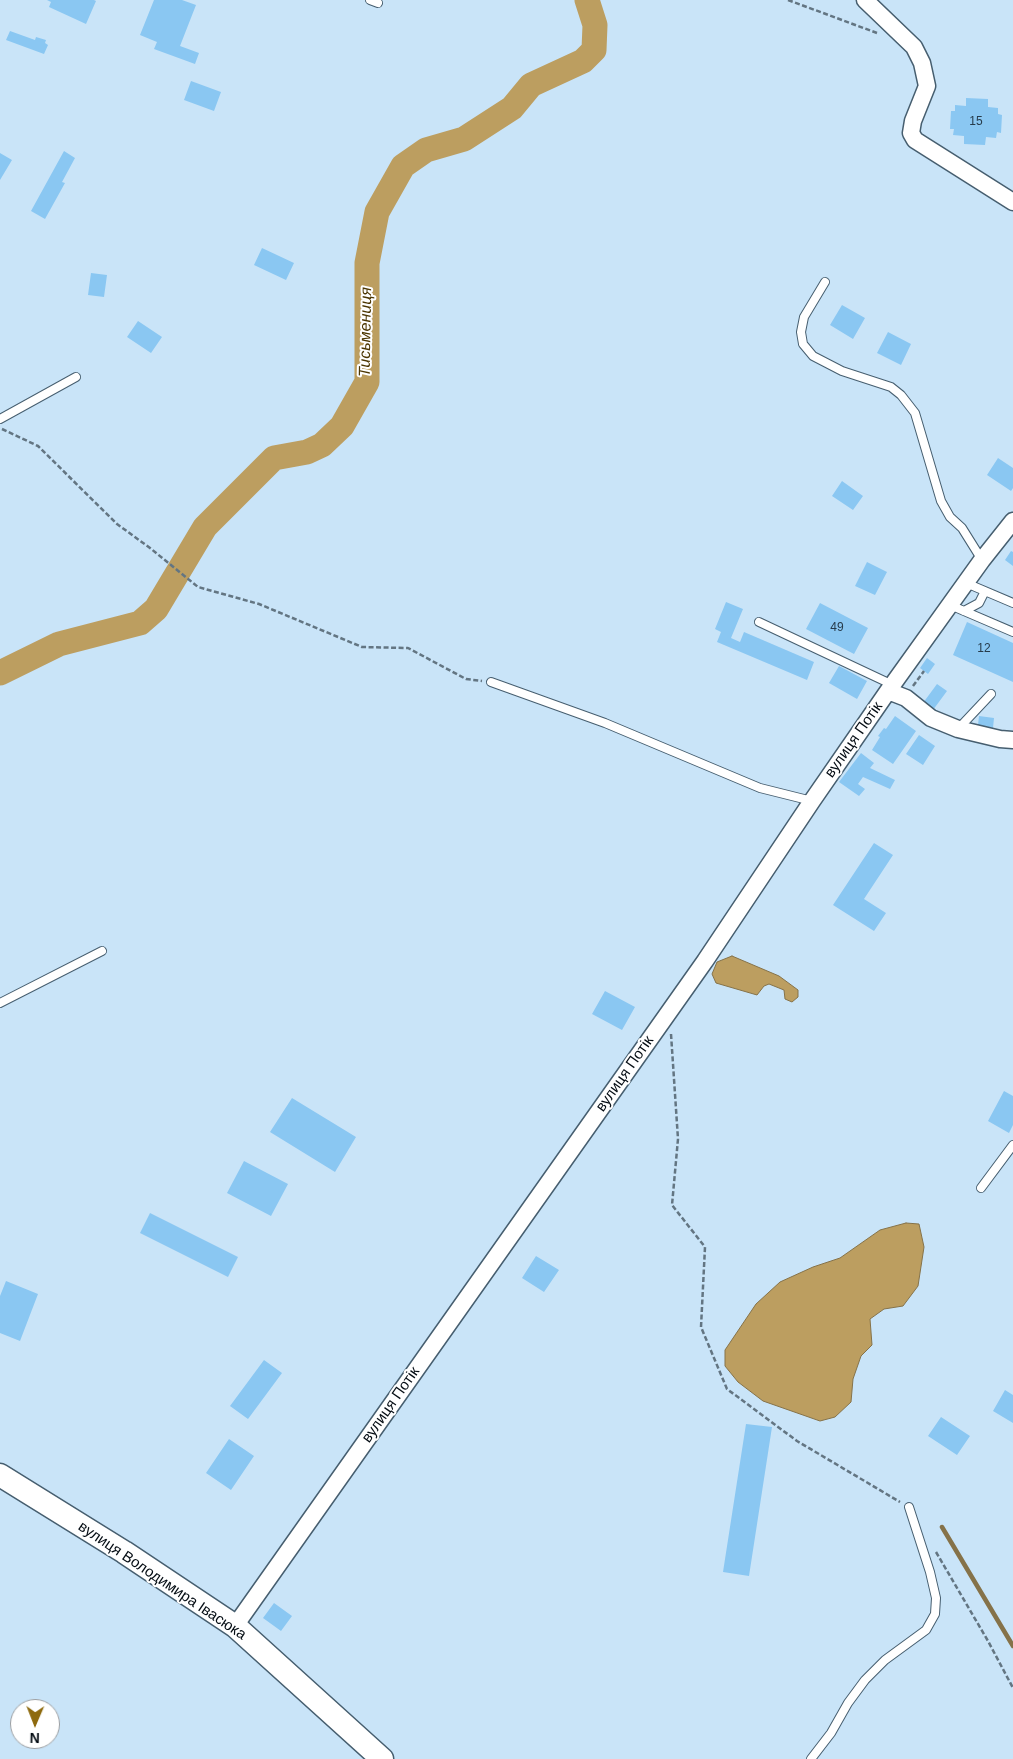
<!DOCTYPE html>
<meta charset="utf-8">
<style>
body{margin:0}
#map{position:relative;width:1013px;height:1759px;overflow:hidden;background:#c9e4f8;font-family:Arial,sans-serif}
canvas{display:block}
.north{position:absolute;left:10px;top:1699px;width:50px;height:50px;box-sizing:border-box;background:#fff;border:1px solid #9b9ea1;border-radius:50%;rotate:181deg;font-size:14px;font-weight:700;line-height:20px;text-align:center;color:#040c13}
.north::after{content:'';display:block;margin:auto;width:18px;height:22px;background:#8e6a0e;clip-path:polygon(50% 0,100% 100%,50% 72%,0 100%)}
</style>
<div id="map">
<canvas width="1013" height="1759"></canvas>
<div class="north">N</div>
</div>
<script>
const ctx = document.querySelector('canvas').getContext('2d');
ctx.lineJoin = 'round';
function fillPath(path, color) { ctx.fillStyle = color; ctx.fill(path, 'evenodd'); }
const poly = rows => new Path2D(rows.map(r => 'M' + r).join(''));
function stroke(path, color, width, dash) { ctx.strokeStyle = color; ctx.lineWidth = width; ctx.lineCap = dash ? 'butt' : 'round'; ctx.setLineDash(dash || []); ctx.stroke(path); }
function drawText(font, color, halo, rows, align = 'center') {
  ctx.font = font + ' Arial,sans-serif'; ctx.lineWidth = 4; ctx.setLineDash([]); ctx.textBaseline = 'middle'; ctx.strokeStyle = halo; ctx.fillStyle = color; for (const [text, x, y, turn = 0] of rows) {
    ctx.save(); ctx.translate(x, y); ctx.rotate((+turn || 0) * Math.PI / 180); ctx.textAlign = isNaN(turn) ? turn : align; if (halo) ctx.strokeText(text, 0, 0); ctx.fillText(text, 0, 0); ctx.restore();
  }
}
const water = poly([
 [732,956,779,976,798,990,798,997,792,1002,785,999,784,990,769,984,764,986,757,995,716,983,712,974,717,962,732,956],
 [906,1223,919,1224,924,1247,918,1286,903,1306,884,1309,870,1319,872,1345,861,1356,853,1379,851,1402,835,1417,820,1421,763,1401,738,1382,725,1366,725,1350,756,1304,780,1282,813,1267,840,1258,880,1230,906,1223]
]);
const stream = poly([
 [942,1527,1013,1646]
]);
const river = poly([
 [0,673,59,644,140,623,156,609,205,527,274,458,307,452,322,445,342,426,367,382,367,263,377,212,403,166,426,150,464,139,512,108,531,85,583,61,594,50,595,25,587,0]
]);
const building = poly([
 [47,0,94,0,96,1,86,24,49,7,51,2],
 [154,0,182,0,196,5,180,46,199,53,195,64,154,49,157,42,140,35],
 [10,31,35,40,36,37,46,40,45,43,48,45,44,54,6,40],
 [191,81,221,92,214,111,184,100],
 [966,98,988,99,988,107,998,108,998,114,1002,115,1001,133,997,132,996,138,986,137,985,145,964,144,964,136,953,135,954,129,950,129,951,111,955,111,955,105,966,106],
 [64,151,75,158,62,182,65,183,45,219,31,211],
 [0,153,12,160,0,180],
 [262,248,294,263,286,280,254,265],
 [91,273,107,275,104,297,88,295],
 [842,305,865,318,853,339,830,325],
 [138,321,162,337,151,353,127,337],
 [888,332,911,344,901,365,877,353],
 [998,458,1013,468,1013,488,1011,491,987,475],
 [842,481,863,496,853,510,832,496],
 [1011,551,1013,552,1013,566,1005,560],
 [867,562,887,572,875,595,855,586],
 [726,602,743,609,731,638,740,642,744,632,814,662,807,680,717,642,721,632,715,629],
 [820,603,868,628,854,654,806,629],
 [967,622,1013,643,1013,682,953,655],
 [927,658,935,664,928,674,920,668],
 [839,666,867,681,857,699,829,683],
 [937,684,947,691,933,710,923,703],
 [895,716,916,731,893,764,872,750,880,737,878,736,884,728,886,729],
 [979,716,994,718,993,728,978,725],
 [919,735,935,746,923,765,906,754],
 [861,753,874,763,870,768,895,780,890,789,863,777,858,784,865,789,859,796,839,782],
 [874,843,893,855,864,899,886,913,874,931,833,905],
 [605,991,635,1007,622,1030,592,1014],
 [1004,1091,1013,1096,1013,1125,1009,1133,988,1121],
 [292,1098,356,1137,335,1172,270,1132],
 [244,1161,288,1184,271,1216,227,1193],
 [150,1213,238,1257,228,1277,140,1233],
 [536,1256,559,1270,544,1292,522,1278],
 [6,1281,38,1294,20,1341,0,1333,0,1296],
 [264,1360,282,1373,248,1419,230,1406],
 [1005,1390,1013,1395,1013,1423,993,1411],
 [941,1417,970,1436,957,1455,928,1436],
 [746,1424,772,1427,749,1576,723,1572],
 [229,1439,254,1456,231,1490,206,1473],
 [274,1603,292,1616,281,1631,263,1618]
]);
const path = poly([
 [788,0,877,33],
 [2,429,38,446,117,524,150,548,198,587,259,604,362,647,408,648,466,679,482,681],
 [913,686,924,671],
 [671,1034,678,1139,672,1205,705,1247,701,1327,727,1389,797,1441,900,1502],
 [936,1552,988,1641,1013,1688]
]);
const lane = poly([
 [370,0,378,3],
 [825,282,804,317,801,332,803,344,813,356,842,371,891,387,901,395,915,413,941,501,950,517,962,528,982,560],
 [0,419,76,377],
 [966,583,1013,603],
 [950,605,1013,632],
 [964,611,979,603,985,591],
 [759,622,893,685],
 [491,682,605,723,760,788,812,801],
 [958,729,991,694],
 [0,1003,102,951],
 [981,1188,1013,1145],
 [811,1759,831,1733,848,1703,865,1680,885,1660,926,1630,935,1614,936,1598,930,1572,909,1507]
]);
const street = poly([
 [865,0,914,47,922,63,927,86,913,121,911,133,915,140,1013,202],
 [888,691,906,698,931,718,958,729,1000,739,1013,740],
 [235,1626,705,961,812,801,888,691,982,560,1013,521]
]);
const secondary = poly([
 [0,1475,124,1552,235,1626,382,1759]
]);
const numberNames = [
 ["15",976,122],
 ["49",837,628],
 ["12",984,649]
];
const streetNames = [
 ["вулиця Потік",854,740,-55],
 ["вулиця Потік",625,1074,-55],
 ["вулиця Потік",391,1405,-55],
 ["вулиця Володимира Івасюка",162,1581,34]
];
const waterNames = [
 ["Тисьмениця",366,332,-89]
];
fillPath(water, '#bc9e60');
stroke(water, '#857249', 1);
stroke(stream, '#857249', 4.5);
stroke(river, '#bc9e60', 25);
fillPath(building, '#8ac7f2');
stroke(lane, '#465e6f', 10);
stroke(street, '#465e6f', 19);
stroke(secondary, '#465e6f', 25);
stroke(path, '#637582', 2.5, [5, 2.5]);
stroke(lane, '#fff', 8);
stroke(street, '#fff', 16);
stroke(secondary, '#fff', 22);
drawText('12px', '#263b4b', null, numberNames);
drawText('15px', '#040c13', '#fff', streetNames);
drawText('italic 16px', '#4c3602', '#fff', waterNames);
</script>
